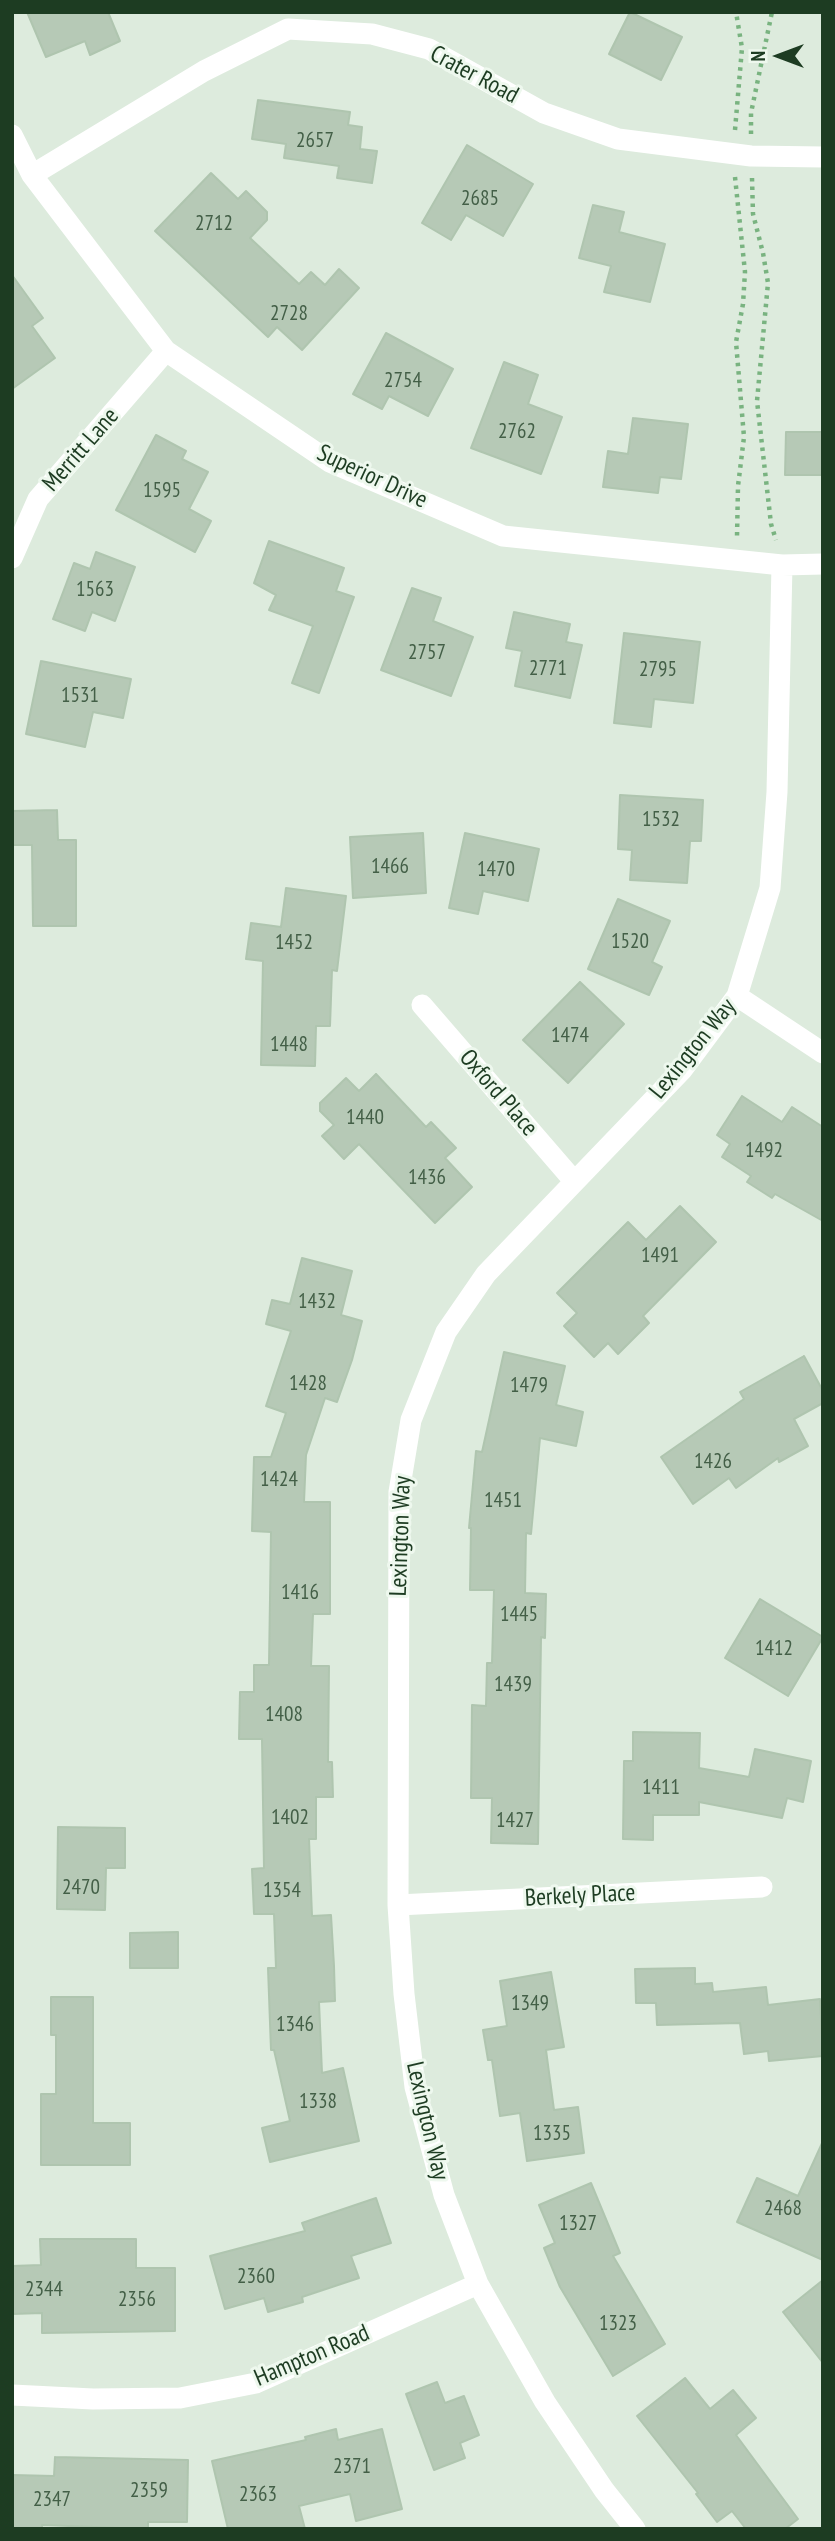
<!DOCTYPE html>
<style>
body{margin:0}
#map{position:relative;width:835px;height:2541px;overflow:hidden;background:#ddebdd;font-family:"PT Sans Narrow",sans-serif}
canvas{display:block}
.frame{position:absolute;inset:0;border:14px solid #1d3c22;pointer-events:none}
.north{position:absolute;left:744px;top:21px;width:70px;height:70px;-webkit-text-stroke:5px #eef8ee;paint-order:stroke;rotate:270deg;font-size:19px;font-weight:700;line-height:28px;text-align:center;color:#1d3c22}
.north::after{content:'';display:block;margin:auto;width:24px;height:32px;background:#1d3c22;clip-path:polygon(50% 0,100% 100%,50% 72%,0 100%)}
</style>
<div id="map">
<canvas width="835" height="2541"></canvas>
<div class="frame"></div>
<div class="north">N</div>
</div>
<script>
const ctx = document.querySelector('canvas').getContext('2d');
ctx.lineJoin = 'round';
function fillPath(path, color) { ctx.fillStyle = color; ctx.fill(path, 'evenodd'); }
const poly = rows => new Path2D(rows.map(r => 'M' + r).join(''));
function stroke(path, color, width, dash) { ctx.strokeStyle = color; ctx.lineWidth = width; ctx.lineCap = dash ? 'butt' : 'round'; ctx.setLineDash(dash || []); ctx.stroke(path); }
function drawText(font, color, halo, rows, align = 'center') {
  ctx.font = font + ' "PT Sans Narrow",sans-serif'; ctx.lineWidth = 6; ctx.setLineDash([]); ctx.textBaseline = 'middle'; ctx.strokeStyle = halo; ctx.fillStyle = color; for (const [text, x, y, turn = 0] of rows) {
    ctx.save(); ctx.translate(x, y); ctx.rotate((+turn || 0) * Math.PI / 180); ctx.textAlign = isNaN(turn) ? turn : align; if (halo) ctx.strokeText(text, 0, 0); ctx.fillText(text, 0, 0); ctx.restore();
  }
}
const building = poly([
 [27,12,108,12,120,41,90,55,85,41,46,57,27,12],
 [630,12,682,37,661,80,609,54,630,12],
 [258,100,350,112,348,125,362,127,360,149,377,151,372,183,337,178,339,166,284,158,286,144,252,139,258,100],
 [467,145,533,184,503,236,466,215,451,240,422,223,467,145],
 [211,173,238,199,246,191,267,212,267,220,250,238,299,284,311,272,325,285,339,269,359,288,302,350,277,327,268,337,155,231,211,173],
 [593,205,624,212,619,232,665,244,650,302,604,292,611,266,579,258,593,205],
 [12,275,43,318,32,326,55,358,12,389,12,275],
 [386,333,453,369,428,416,389,396,382,409,353,394,386,333],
 [504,362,538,375,528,404,562,417,541,474,471,448,504,362],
 [633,418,688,424,681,479,660,477,658,493,603,487,608,451,628,454,633,418],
 [786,432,823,432,823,475,785,475,786,432],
 [156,435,186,451,182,459,208,472,189,509,211,521,195,552,116,510,156,435],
 [269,541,344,568,336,591,354,597,319,693,292,683,313,626,269,610,276,595,254,583,269,541],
 [96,552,135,567,115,621,92,612,85,631,53,619,74,563,90,569,96,552],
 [412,588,441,598,433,621,473,637,451,696,381,670,412,588],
 [514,612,570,624,566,642,582,645,570,698,515,686,522,651,506,648,514,612],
 [624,633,700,642,693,703,654,699,651,727,614,723,624,633],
 [41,661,131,679,123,718,93,712,85,747,26,734,41,661],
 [620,795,703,800,701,841,690,841,687,883,630,880,632,850,618,849,620,795],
 [57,810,58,840,76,840,76,926,33,926,32,845,12,845,12,811,57,810],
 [423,833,426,893,353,898,350,837,423,833],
 [465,833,539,849,528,901,483,891,478,914,449,908,465,833],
 [286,888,346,896,337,971,332,970,330,1026,316,1026,315,1066,261,1065,263,961,246,959,251,923,281,927,286,888],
 [618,899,670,921,652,962,662,967,649,995,588,969,618,899],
 [580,982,624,1024,568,1083,523,1040,580,982],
 [376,1074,426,1127,431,1122,456,1148,445,1158,472,1187,435,1223,359,1144,344,1159,322,1136,334,1125,320,1111,320,1103,346,1078,359,1091,376,1074],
 [742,1096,782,1122,792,1107,823,1127,823,1221,775,1194,772,1198,747,1182,751,1176,722,1157,730,1144,717,1135,742,1096],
 [680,1206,716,1242,643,1316,649,1323,618,1354,608,1343,594,1357,564,1326,577,1313,557,1293,628,1222,646,1240,680,1206],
 [302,1258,352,1271,341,1315,362,1321,352,1360,337,1402,325,1398,306,1455,304,1502,330,1502,330,1614,313,1614,311,1666,329,1666,328,1762,332,1762,333,1797,316,1797,316,1839,309,1839,312,1916,331,1915,334,1966,335,2001,319,2002,322,2073,343,2068,359,2141,270,2162,262,2128,290,2121,274,2050,271,2050,268,1968,276,1968,274,1914,254,1914,252,1869,264,1868,262,1739,239,1739,240,1692,254,1692,254,1665,269,1665,271,1532,252,1531,254,1457,271,1457,286,1413,266,1406,291,1331,266,1324,272,1300,290,1304,302,1258],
 [504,1352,565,1366,556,1405,583,1412,576,1446,540,1438,531,1534,526,1533,525,1593,546,1594,545,1638,541,1637,538,1844,491,1843,492,1798,471,1798,472,1705,486,1706,487,1663,492,1663,494,1590,470,1590,471,1528,469,1528,476,1451,482,1452,504,1352],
 [804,1356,823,1391,823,1403,794,1419,808,1446,779,1462,778,1458,736,1488,729,1478,693,1504,661,1457,744,1399,740,1392,804,1356],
 [760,1599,823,1637,788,1696,725,1658,760,1599],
 [633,1732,700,1733,699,1768,749,1777,755,1749,811,1761,803,1802,787,1798,782,1818,699,1802,699,1815,653,1815,653,1840,623,1839,624,1761,633,1761,633,1732],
 [58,1827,125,1828,125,1868,106,1868,105,1910,57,1909,58,1827],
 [178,1932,178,1968,130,1968,130,1933,178,1932],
 [695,1968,695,1984,712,1983,713,1992,766,1987,768,2005,820,1999,823,2056,769,2061,768,2051,744,2054,740,2023,657,2025,656,2003,636,2003,635,1969,695,1968],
 [551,1972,564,2047,546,2050,554,2110,578,2107,584,2153,527,2161,520,2113,500,2116,492,2060,488,2060,483,2030,507,2026,500,1981,551,1972],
 [51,1997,93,1997,93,2123,130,2123,130,2165,41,2165,41,2094,56,2094,56,2035,51,2035,51,1997],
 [823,2141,823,2260,737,2222,757,2178,798,2196,823,2141],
 [591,2183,620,2253,613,2256,665,2344,613,2376,560,2287,544,2248,555,2243,539,2205,591,2183],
 [376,2198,391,2243,351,2256,359,2278,302,2297,303,2302,268,2312,264,2298,225,2309,210,2256,305,2231,302,2223,376,2198],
 [40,2239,136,2239,136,2268,175,2268,175,2331,42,2333,42,2313,12,2314,12,2266,41,2265,40,2239],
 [823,2280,823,2363,783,2312,823,2280],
 [685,2378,710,2409,733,2390,756,2418,736,2435,798,2519,785,2529,746,2529,732,2511,717,2522,696,2494,698,2493,637,2416,685,2378],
 [437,2382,445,2403,464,2396,479,2435,460,2443,465,2458,434,2470,406,2394,437,2382],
 [336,2429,338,2440,382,2429,402,2509,356,2521,350,2494,299,2506,305,2529,228,2529,212,2461,306,2440,305,2437,336,2429],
 [55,2457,188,2460,187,2522,148,2522,148,2529,42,2525,42,2529,12,2529,12,2475,54,2476,55,2457]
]);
const path = poly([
 [735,130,742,48,736,12],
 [751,134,751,113,772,12],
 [735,177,745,272,743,304,736,342,744,437,738,486,737,537],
 [752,178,753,214,763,253,768,283,757,401,771,524,776,540]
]);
const minor = poly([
 [12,135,32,175,166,351,330,462,503,536,782,565,823,564],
 [32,175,204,71,288,29,372,34,429,49,544,113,618,139,751,156,823,157],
 [12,558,38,499,166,351],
 [737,996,823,1053],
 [422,1005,574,1181],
 [398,1905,762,1887],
 [12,2395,93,2399,180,2398,256,2383,478,2284],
 [635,2529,604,2490,545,2402,478,2284,444,2195,415,2087,404,1994,398,1905,399,1492,411,1420,446,1332,486,1274,682,1070,737,996,770,888,777,792,782,565]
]);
const numberNames = [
 ["2657",315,141],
 ["2685",480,199],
 ["2712",214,224],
 ["2728",289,314],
 ["2754",403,381],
 ["2762",517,432],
 ["1595",162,491],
 ["1563",95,590],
 ["2757",427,653],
 ["2771",548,669],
 ["2795",658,670],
 ["1531",80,696],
 ["1532",661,820],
 ["1466",390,867],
 ["1470",496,870],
 ["1520",630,942],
 ["1452",294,943],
 ["1474",570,1036],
 ["1448",289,1045],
 ["1440",365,1118],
 ["1492",764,1151],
 ["1436",427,1178],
 ["1491",660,1256],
 ["1432",317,1302],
 ["1428",308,1384],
 ["1479",529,1386],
 ["1426",713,1462],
 ["1424",279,1480],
 ["1451",503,1501],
 ["1416",300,1593],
 ["1445",519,1615],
 ["1412",774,1649],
 ["1439",513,1685],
 ["1408",284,1715],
 ["1411",661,1788],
 ["1402",290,1818],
 ["1427",515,1821],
 ["2470",81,1888],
 ["1354",282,1891],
 ["1349",530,2004],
 ["1346",295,2025],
 ["1338",318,2102],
 ["1335",552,2134],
 ["2468",783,2209],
 ["1327",578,2224],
 ["2360",256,2277],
 ["2344",44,2290],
 ["2356",137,2300],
 ["1323",618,2324],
 ["2371",352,2467],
 ["2359",149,2491],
 ["2363",258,2495],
 ["2347",52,2500]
];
const streetNames = [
 ["Crater Road",474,75,28],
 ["Merritt Lane",81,450,-49],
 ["Superior Drive",372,477,25],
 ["Lexington Way",693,1049,-51],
 ["Oxford Place",498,1093,49],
 ["Lexington Way",401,1536,-88],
 ["Berkely Place",580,1896,-3],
 ["Lexington Way",427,2121,77],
 ["Hampton Road",312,2356,-23]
];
fillPath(building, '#b6c9b6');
stroke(building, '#afc5af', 2);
stroke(path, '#79b380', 4.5, [3.5, 5]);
stroke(minor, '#fff', 21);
drawText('21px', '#435f47', null, numberNames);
drawText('24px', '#1d3c22', '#eef8ee', streetNames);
</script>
